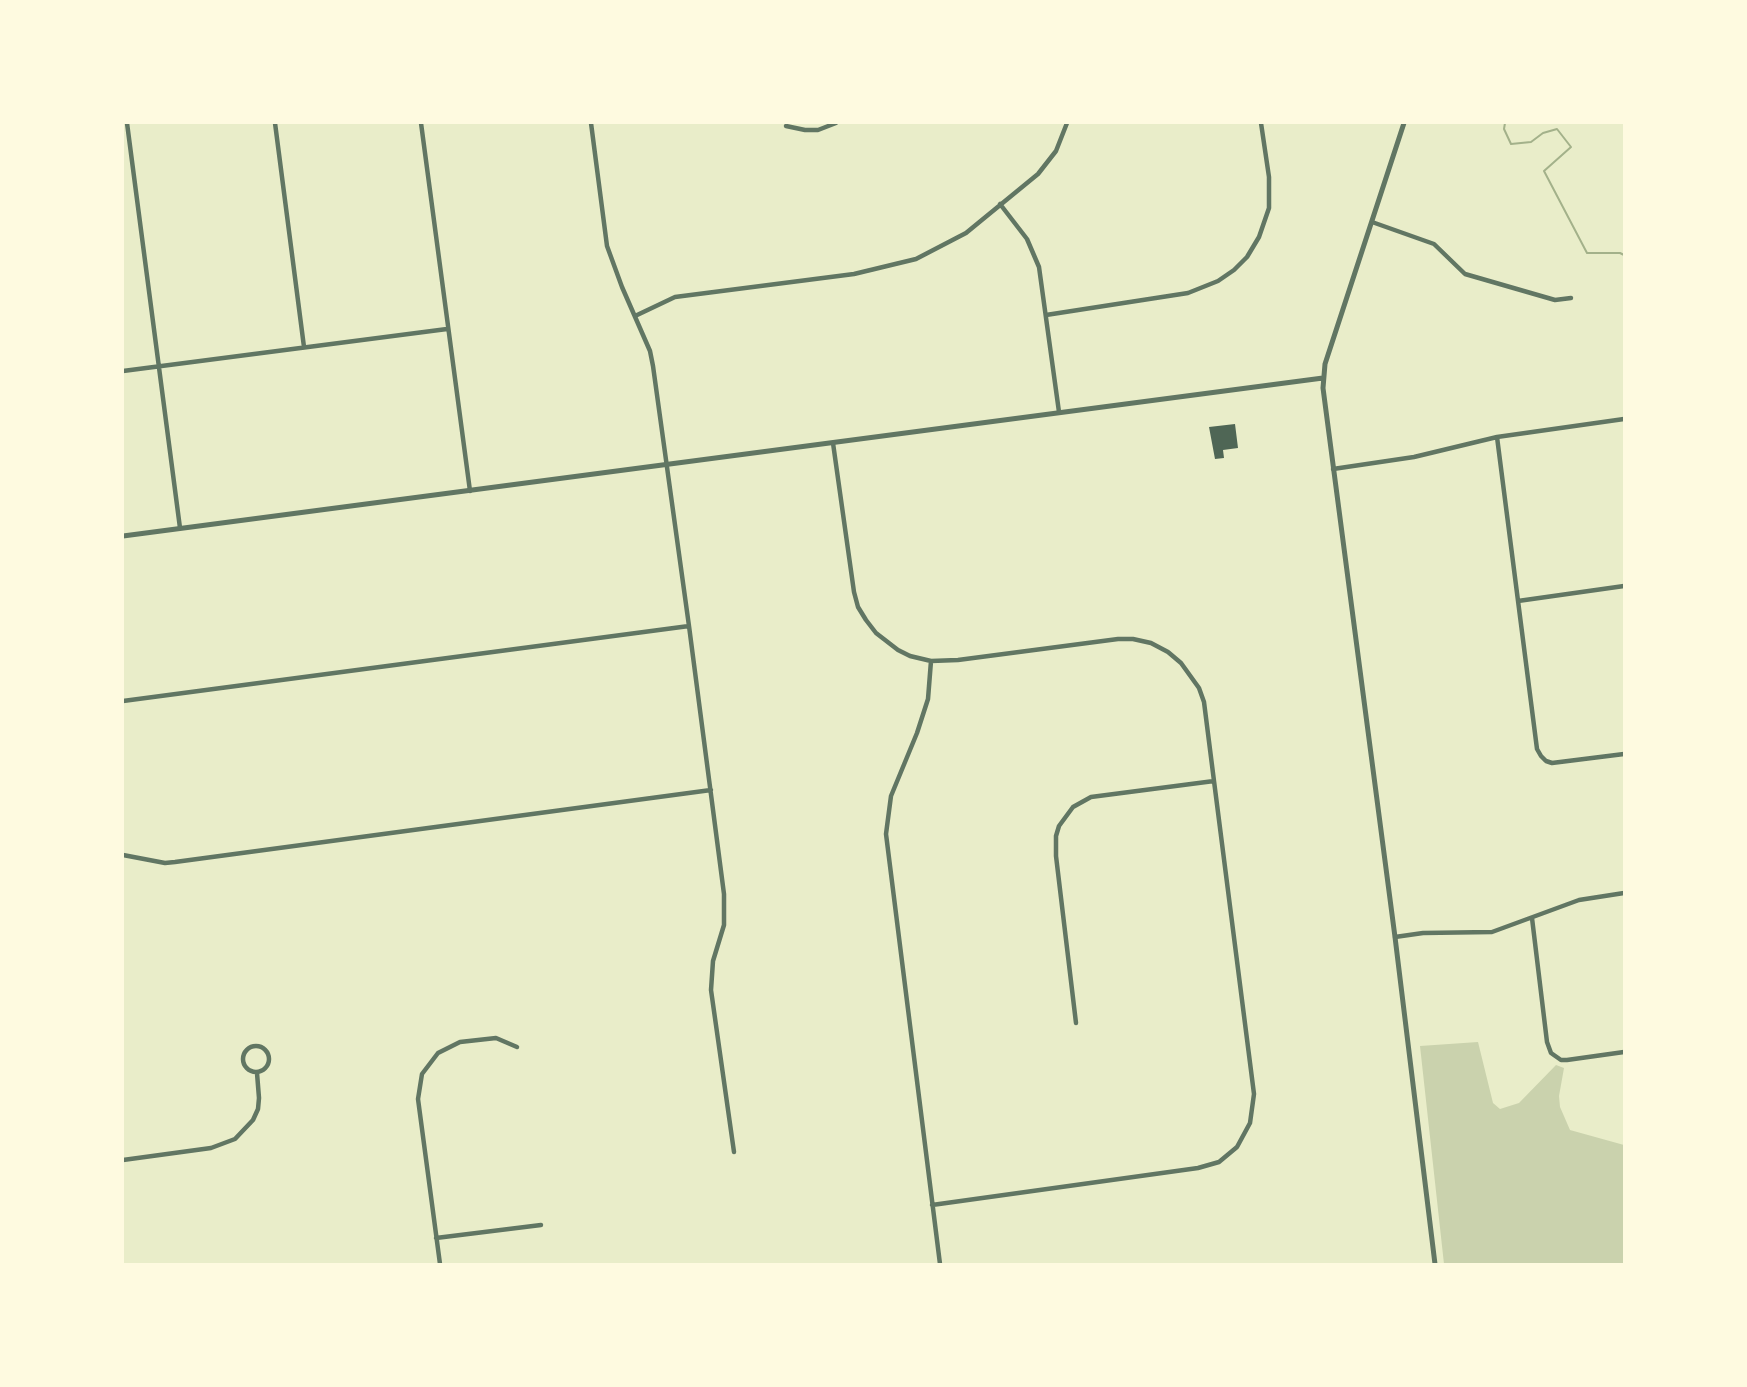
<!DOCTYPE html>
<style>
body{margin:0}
#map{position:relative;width:1747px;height:1387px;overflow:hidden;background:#e9edc9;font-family:Overpass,sans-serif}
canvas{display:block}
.frame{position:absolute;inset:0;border:124px solid #fefae0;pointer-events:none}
</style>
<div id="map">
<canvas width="1747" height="1387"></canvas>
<div class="frame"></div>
</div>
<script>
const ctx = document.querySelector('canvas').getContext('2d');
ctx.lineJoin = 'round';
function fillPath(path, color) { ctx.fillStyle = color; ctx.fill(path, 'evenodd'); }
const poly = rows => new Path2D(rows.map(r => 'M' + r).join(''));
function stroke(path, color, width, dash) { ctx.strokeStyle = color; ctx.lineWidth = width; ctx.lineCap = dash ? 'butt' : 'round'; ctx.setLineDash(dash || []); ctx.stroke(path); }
const green = poly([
 [1478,1042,1493,1103,1500,1109,1519,1103,1556,1065,1564,1068,1559,1096,1560,1107,1570,1130,1624,1145,1624,1264,1444,1264,1420,1046]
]);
const stream = poly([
 [1505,123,1504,129,1511,144,1531,142,1543,133,1557,129,1571,147,1544,171,1587,253,1620,253,1624,255]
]);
const building = poly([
 [1235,424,1238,448,1223,450,1224,458,1215,459,1209,427]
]);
const minor = poly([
 [127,123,180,528],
 [275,123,304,347],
 [421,123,470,491],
 [591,123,607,246,622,287,650,351,653,366,689,626,724,894,724,925,713,961,711,990,734,1152],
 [786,126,805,130,818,130,836,123],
 [1000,204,1027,239,1039,267,1059,412],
 [1372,222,1434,244,1465,274,1555,300,1571,298],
 [1046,315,1188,293,1218,281,1234,270,1247,257,1259,237,1269,208,1269,177,1261,123],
 [635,316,675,297,854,274,916,259,966,233,1038,174,1056,151,1067,123],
 [123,371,447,329],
 [1497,437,1537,749,1541,756,1546,761,1552,763,1624,754],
 [833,443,854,592,858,607,866,620,876,633,898,650,910,656,931,661,958,660,1118,639,1133,639,1151,643,1168,652,1181,663,1199,688,1204,702,1214,781,1254,1094,1250,1123,1237,1147,1219,1162,1198,1168,932,1205],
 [1333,469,1414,457,1497,437,1624,419],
 [1518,601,1624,586],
 [931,661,928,699,917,733,891,796,886,834,940,1264],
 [123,701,689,626],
 [123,855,165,863,175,862,711,790],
 [1532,918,1547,1042,1551,1053,1561,1060,1567,1060,1624,1052],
 [1395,937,1423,933,1492,932,1579,900,1624,893],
 [1076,1023,1056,856,1056,836,1059,826,1073,807,1091,797,1214,781],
 '243 1059a13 13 0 1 1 26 0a13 13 0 1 1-26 0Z',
 [123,1160,211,1148,235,1139,253,1120,258,1109,259,1098,257,1073],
 [436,1238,541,1225],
 [440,1264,418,1099,422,1074,438,1053,460,1042,496,1038,517,1047]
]);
const tertiary = poly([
 [1404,123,1325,364,1323,388,1395,937,1435,1264],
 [123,536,1323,378]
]);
fillPath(green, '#cad2ad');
stroke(stream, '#a3b18a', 2);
fillPath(building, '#4f6655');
stroke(minor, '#617663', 4.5);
stroke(tertiary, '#617663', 5);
</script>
